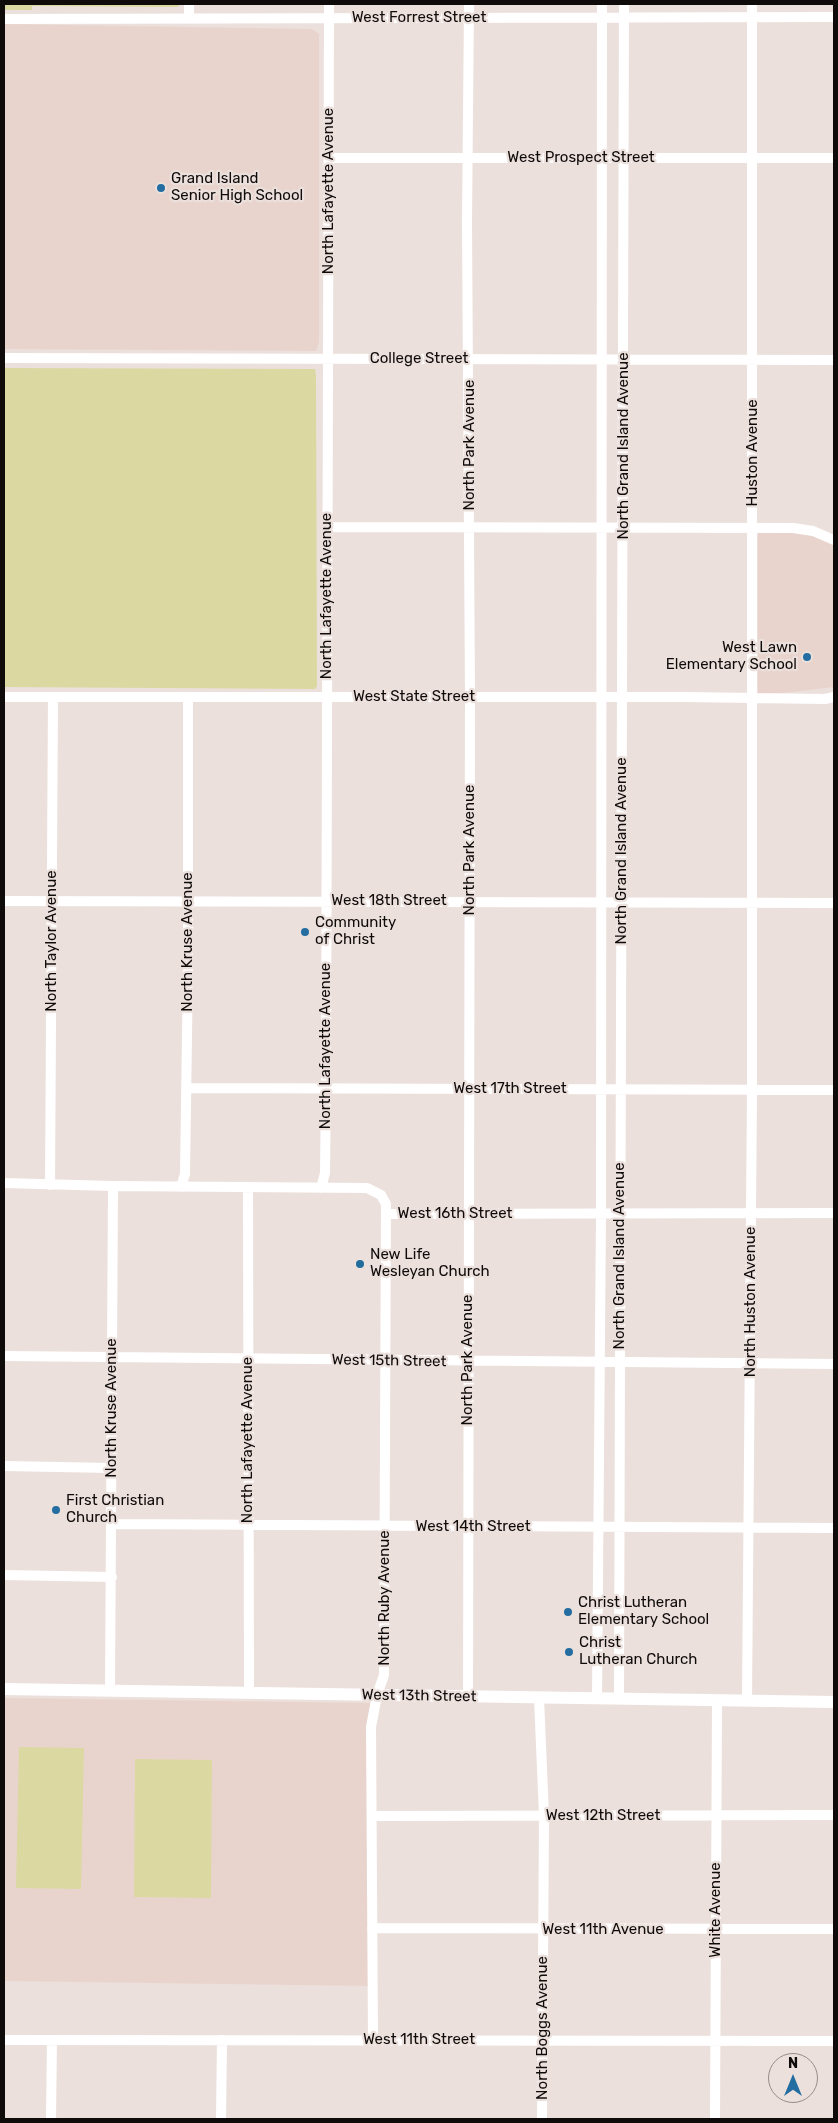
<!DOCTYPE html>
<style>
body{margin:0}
#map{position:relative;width:838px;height:2123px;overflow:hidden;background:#ece0dc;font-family:Rubik,sans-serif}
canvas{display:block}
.frame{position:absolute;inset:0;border:5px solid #0f0b0a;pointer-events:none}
.north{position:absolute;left:768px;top:2053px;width:50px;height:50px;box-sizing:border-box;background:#ece0dc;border:1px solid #948b88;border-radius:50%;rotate:0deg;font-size:14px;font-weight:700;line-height:20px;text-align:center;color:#0f0b0a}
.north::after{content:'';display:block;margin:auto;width:18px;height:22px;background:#236da1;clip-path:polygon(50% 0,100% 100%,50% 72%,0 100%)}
</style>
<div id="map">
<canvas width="838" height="2123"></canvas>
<div class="frame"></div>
<div class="north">N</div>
</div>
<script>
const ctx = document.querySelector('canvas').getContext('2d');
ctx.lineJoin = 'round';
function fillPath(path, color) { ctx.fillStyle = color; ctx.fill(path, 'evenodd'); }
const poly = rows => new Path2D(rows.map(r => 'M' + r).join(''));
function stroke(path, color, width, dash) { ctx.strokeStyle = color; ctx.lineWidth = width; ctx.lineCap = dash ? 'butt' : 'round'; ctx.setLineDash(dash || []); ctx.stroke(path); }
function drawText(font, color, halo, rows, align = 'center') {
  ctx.font = font + ' Rubik,sans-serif'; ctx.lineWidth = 4.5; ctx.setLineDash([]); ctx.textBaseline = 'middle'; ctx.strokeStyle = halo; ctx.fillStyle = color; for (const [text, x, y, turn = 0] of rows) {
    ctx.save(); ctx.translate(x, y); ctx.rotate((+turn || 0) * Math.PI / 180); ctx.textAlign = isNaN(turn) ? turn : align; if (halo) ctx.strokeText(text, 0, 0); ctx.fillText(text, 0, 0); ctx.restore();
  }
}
const built = poly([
 [4,24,312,29,319,34,319,342,316,351,4,349],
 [758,532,834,533,834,687,758,696],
 [4,1698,370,1703,368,1986,4,1981]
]);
const green = poly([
 [4,4,180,4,180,5,177,7,32,6,32,10,4,10],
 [4,368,315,369,316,375,317,686,315,689,4,687],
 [19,1747,84,1748,81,1889,16,1888],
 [135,1759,212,1760,211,1898,134,1897]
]);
const minor = poly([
 [189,4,189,19],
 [4,19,834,17],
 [329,158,834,158],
 [4,358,834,360],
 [327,527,793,528,813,531,834,540],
 [4,697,684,697,825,699,834,697],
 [4,901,834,903],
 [186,1088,834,1090],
 [4,1183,113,1186,367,1188,381,1195,386,1204,384,1675,377,1695,371,1727,373,2040],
 [50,1185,53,697],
 [181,1187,185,1174,188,966,188,697],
 [248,1187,249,1693],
 [321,1188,325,1173,326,1088,329,4],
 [386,1214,834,1213],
 [4,1356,834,1364],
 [4,1466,111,1468],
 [112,1524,834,1528],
 [4,1575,112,1577],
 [110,1690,113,1186],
 [468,1696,470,697,467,222,469,4],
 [539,1698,544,1816,542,2119],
 [597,1698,601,1214,602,4],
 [619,1699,624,4],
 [747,1701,752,1090,752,4],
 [372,1816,834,1815],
 [372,1928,834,1929],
 [4,2040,834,2041],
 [51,2119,52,2040],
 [221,2119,222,2040],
 [715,2119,717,1700]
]);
const major = poly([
 [4,1689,834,1702]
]);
const markers = [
 [161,188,5,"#236da1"],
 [807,657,5,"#236da1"],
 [305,932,5,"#236da1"],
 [360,1264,5,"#236da1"],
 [56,1510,5,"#236da1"],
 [568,1612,5,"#236da1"],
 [569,1652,5,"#236da1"]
];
const streetNames = [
 ["West Forrest Street",419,18],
 ["West Prospect Street",581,158],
 ["North Lafayette Avenue",329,191,-90],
 ["College Street",419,359],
 ["North Park Avenue",470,445,-90],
 ["North Grand Island Avenue",624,446,-90],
 ["Huston Avenue",753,453,-90],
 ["North Lafayette Avenue",327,596,-90],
 ["West State Street",414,697],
 ["North Park Avenue",470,850,-90],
 ["North Grand Island Avenue",622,851,-90],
 ["West 18th Street",389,901],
 ["North Taylor Avenue",52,941,-90],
 ["North Kruse Avenue",188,942,-90],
 ["North Lafayette Avenue",326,1046,-90],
 ["West 17th Street",510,1089],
 ["West 16th Street",455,1214],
 ["North Grand Island Avenue",620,1256,-90],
 ["North Huston Avenue",751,1302,-90],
 ["North Park Avenue",468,1360,-90],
 ["West 15th Street",389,1361,1],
 ["North Kruse Avenue",112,1408,-90],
 ["North Lafayette Avenue",248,1440,-90],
 ["West 14th Street",473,1527],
 ["North Ruby Avenue",385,1598,-90],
 ["West 13th Street",419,1696,1],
 ["West 12th Street",603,1816],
 ["White Avenue",716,1910,-90],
 ["West 11th Avenue",603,1930],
 ["North Boggs Avenue",543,2028,-90],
 ["West 11th Street",419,2040]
];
const poiNames = [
 ["Grand Island",171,179],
 ["Senior High School",171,196],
 ["West Lawn",797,648,"right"],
 ["Elementary School",797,665,"right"],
 ["Community",315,923],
 ["of Christ",315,940],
 ["New Life",370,1255],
 ["Wesleyan Church",370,1272],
 ["First Christian",66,1501],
 ["Church",66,1518],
 ["Christ Lutheran",578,1603],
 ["Elementary School",578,1620],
 ["Christ",579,1643],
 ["Lutheran Church",579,1660]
];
fillPath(built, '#e8d4cd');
fillPath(green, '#dcd8a2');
stroke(minor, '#fff', 10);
stroke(major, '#fff', 12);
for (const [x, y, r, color] of markers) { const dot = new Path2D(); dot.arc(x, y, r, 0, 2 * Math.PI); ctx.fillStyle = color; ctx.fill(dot); stroke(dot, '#ece0dc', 2); }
drawText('15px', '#0f0b0a', '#ece0dc', streetNames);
drawText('15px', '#0f0b0a', '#ece0dc', poiNames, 'left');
</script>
